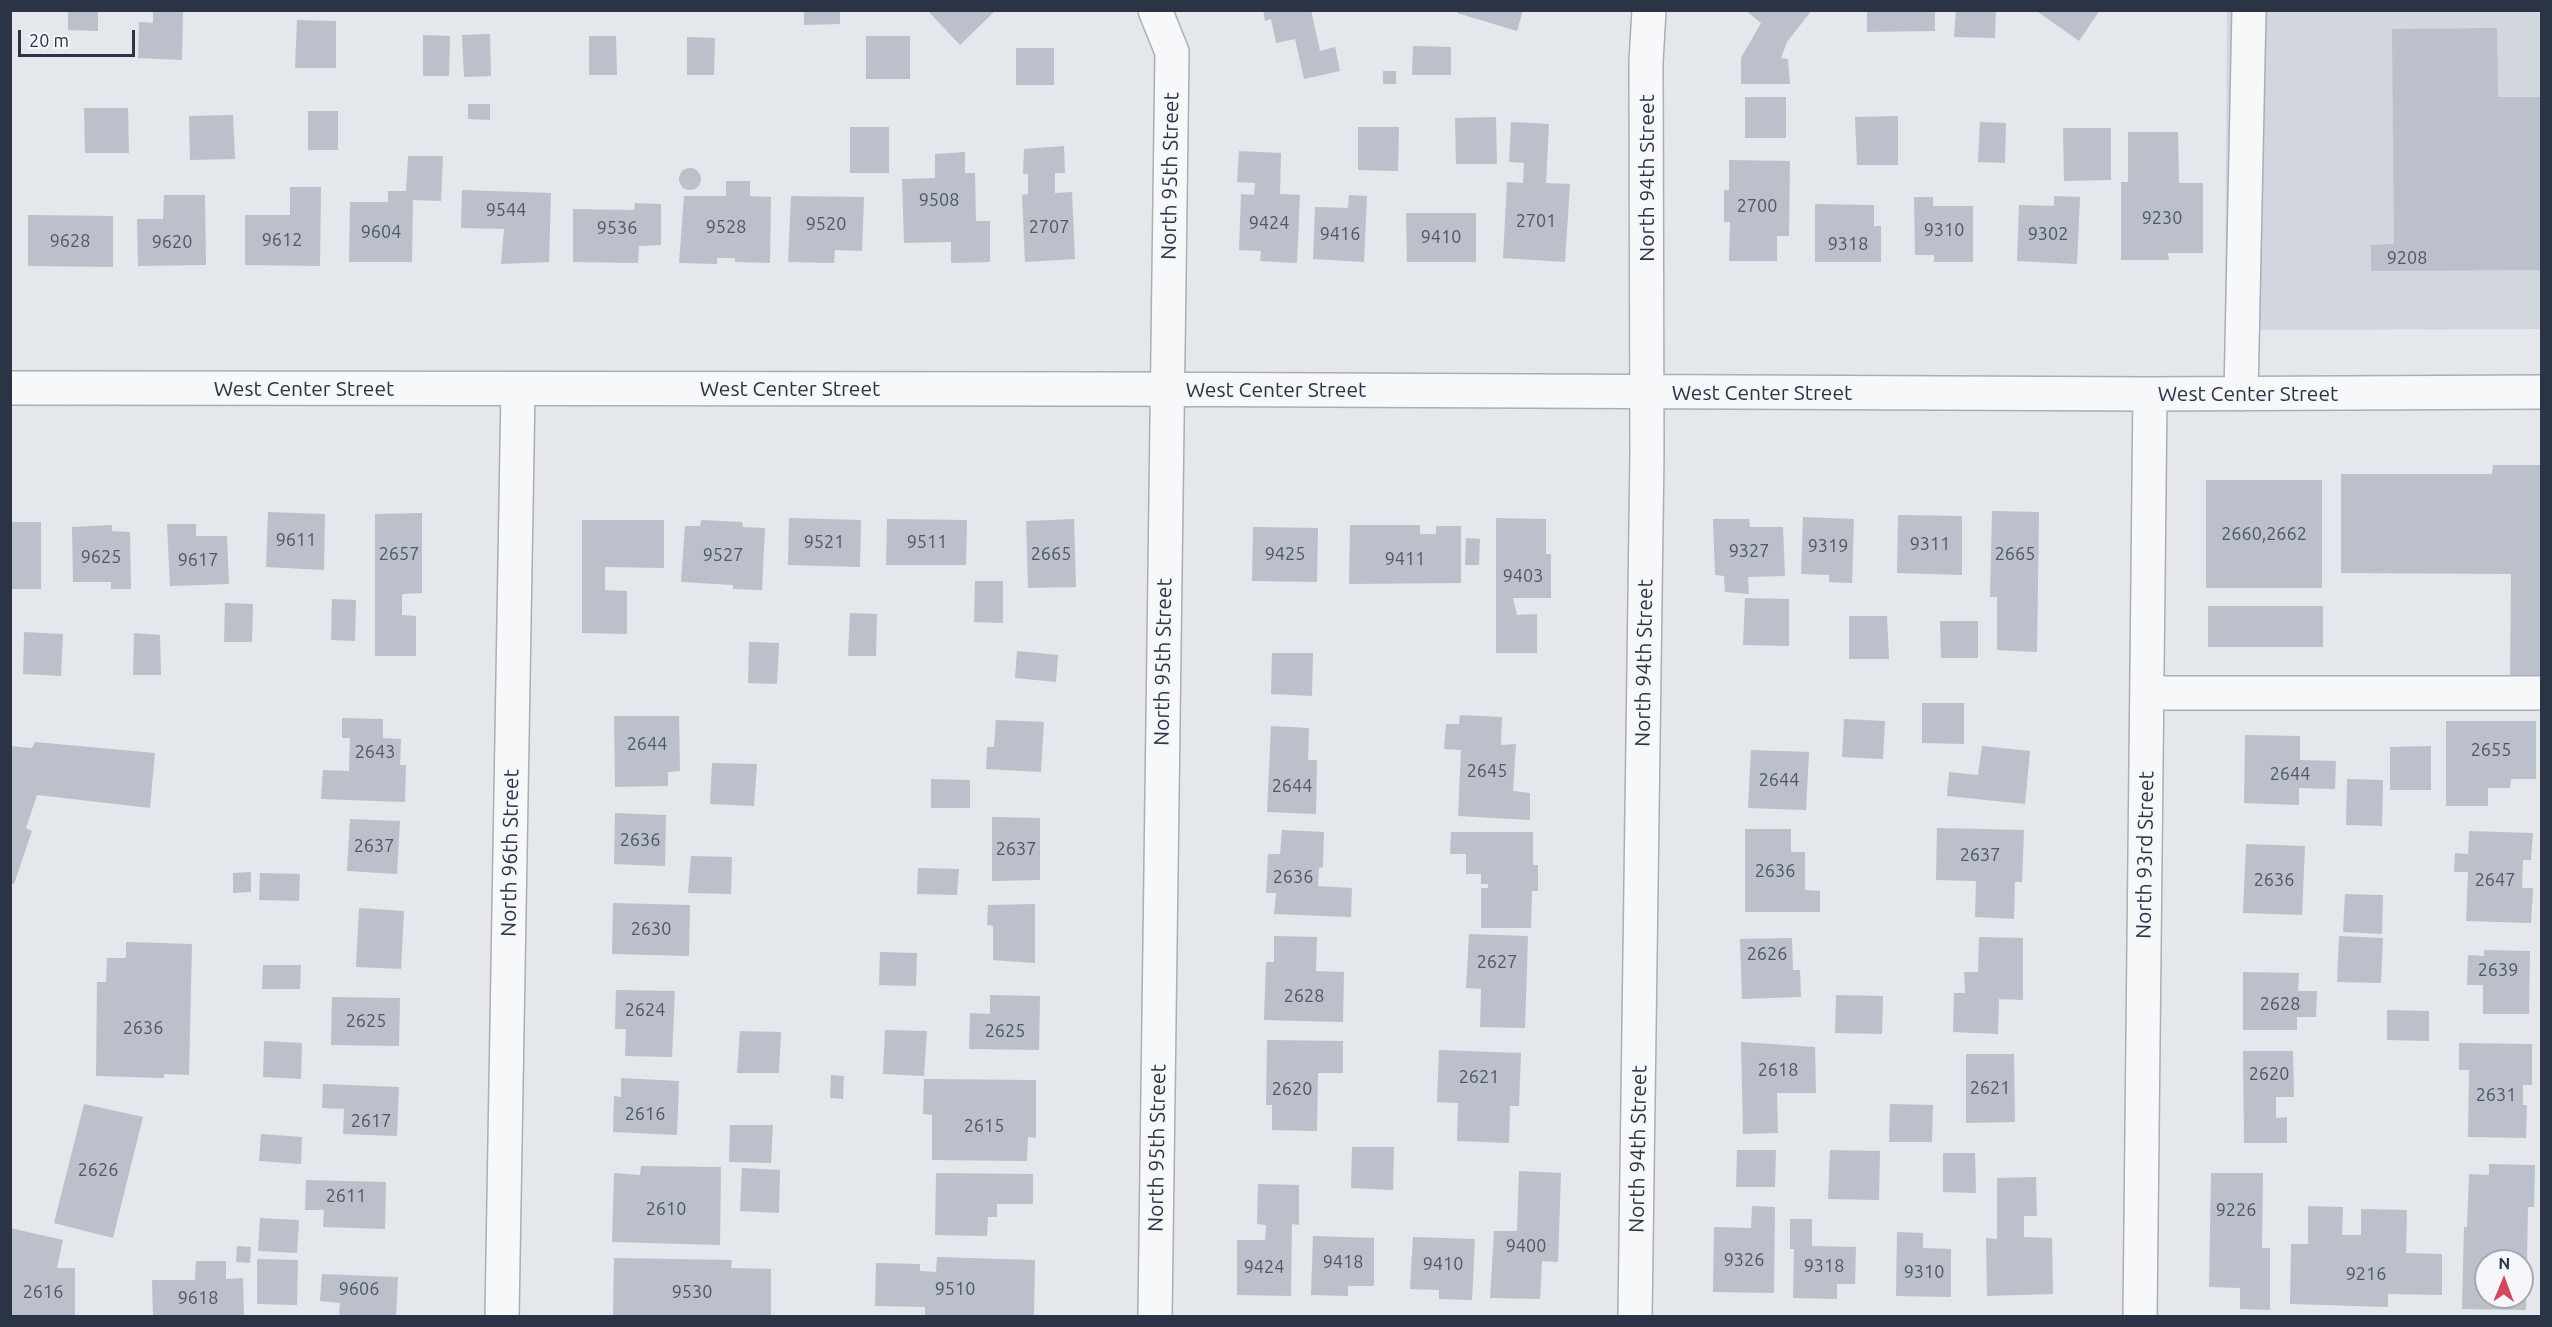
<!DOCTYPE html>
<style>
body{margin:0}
#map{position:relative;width:2552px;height:1327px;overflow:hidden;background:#e4e7ec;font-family:Ubuntu,sans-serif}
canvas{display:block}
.frame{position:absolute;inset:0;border:12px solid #2b3445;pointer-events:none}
.north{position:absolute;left:2474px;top:1249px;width:60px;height:60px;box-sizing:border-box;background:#f4f6f9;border:2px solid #a4a8b1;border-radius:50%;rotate:1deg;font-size:16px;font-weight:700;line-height:24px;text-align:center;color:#2b3445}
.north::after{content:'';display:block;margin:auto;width:21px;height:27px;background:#d1495b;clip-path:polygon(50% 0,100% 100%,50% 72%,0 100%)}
.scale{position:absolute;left:18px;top:30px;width:117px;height:27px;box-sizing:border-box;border:3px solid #2b3445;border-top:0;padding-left:8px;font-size:18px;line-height:21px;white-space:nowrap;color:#2b3445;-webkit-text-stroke:4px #f4f6f9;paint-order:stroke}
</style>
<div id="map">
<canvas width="2552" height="1327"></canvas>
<div class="frame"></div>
<div class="north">N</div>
<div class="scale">20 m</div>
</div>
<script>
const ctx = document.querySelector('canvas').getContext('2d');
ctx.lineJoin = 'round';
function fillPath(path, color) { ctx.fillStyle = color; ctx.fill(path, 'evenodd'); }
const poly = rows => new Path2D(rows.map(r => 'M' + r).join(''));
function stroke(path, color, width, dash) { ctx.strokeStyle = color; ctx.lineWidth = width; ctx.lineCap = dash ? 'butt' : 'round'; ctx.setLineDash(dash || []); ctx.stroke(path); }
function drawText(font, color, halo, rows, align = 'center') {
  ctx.font = font + ' Ubuntu,sans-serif'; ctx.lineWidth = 4.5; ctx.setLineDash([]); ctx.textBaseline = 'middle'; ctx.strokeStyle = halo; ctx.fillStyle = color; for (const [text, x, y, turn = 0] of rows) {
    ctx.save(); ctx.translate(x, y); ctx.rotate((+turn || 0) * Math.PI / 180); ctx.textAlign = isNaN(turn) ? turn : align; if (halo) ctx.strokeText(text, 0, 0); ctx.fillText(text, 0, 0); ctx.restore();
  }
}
const built = poly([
 [2227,11,2541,11,2541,329,2225,330]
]);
const building = poly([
 [68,10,98,10,98,31,68,30],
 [153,10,183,10,182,60,138,58,139,22,153,23],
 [804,10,840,10,840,24,804,25],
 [927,10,996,10,960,45],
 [1263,10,1311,10,1320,51,1335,47,1340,71,1304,79,1295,39,1276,43,1271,19,1265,21],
 [1457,10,1523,10,1517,31,1457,13],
 [1745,10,1812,10,1787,42,1781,58,1788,59,1790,84,1741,84,1741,58,1761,23],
 [1867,10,1935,10,1935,31,1867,32],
 [1956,10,1996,10,1995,38,1954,37],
 [2039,10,2100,10,2079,41,2038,12],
 [297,20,336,21,336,68,295,68],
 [2497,28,2498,97,2542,97,2542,270,2371,271,2371,245,2394,244,2392,29],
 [490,34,491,76,464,77,462,35],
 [423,35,450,36,449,76,423,76],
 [589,36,616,36,617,75,589,75],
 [866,36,910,36,910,79,866,79],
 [687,37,715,38,714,75,687,75],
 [1413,46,1451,47,1451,75,1412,75],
 [1016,48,1054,48,1054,85,1016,85],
 [1383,71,1396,71,1396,84,1383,84],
 [1745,97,1786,97,1786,138,1745,138],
 [468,104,490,104,490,120,468,119],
 [84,108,128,108,129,153,85,153],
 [308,111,338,111,338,150,308,150],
 [233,115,235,159,190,160,189,116],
 [1898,116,1898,165,1857,165,1855,117],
 [1496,117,1497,164,1456,164,1455,118],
 [1511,122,1549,124,1546,183,1570,184,1565,262,1503,258,1507,182,1523,183,1524,163,1509,162],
 [1980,122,2006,123,2005,163,1978,162],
 [850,127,889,127,889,173,850,173],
 [1358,127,1399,127,1398,171,1358,170],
 [2063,128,2111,128,2111,180,2064,181],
 [2128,132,2178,132,2179,183,2203,183,2203,253,2168,253,2169,260,2121,260,2121,182,2128,182],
 [1064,146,1065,173,1055,173,1055,193,1072,192,1075,259,1025,262,1022,195,1028,194,1028,174,1023,174,1024,149],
 [1239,151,1281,153,1280,194,1300,195,1297,263,1260,261,1261,251,1239,250,1241,194,1254,195,1255,183,1237,182],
 [965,152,965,173,975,173,976,221,990,221,990,262,951,263,951,242,904,243,902,179,935,178,935,154],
 [408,156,443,156,441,201,413,200,412,262,349,262,350,202,388,202,388,191,406,191],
 [1729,160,1790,161,1789,236,1777,236,1777,261,1729,261,1730,222,1724,222,1724,190,1729,190],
 '679 179a11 11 0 1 1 22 0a11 11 0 1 1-22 0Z',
 [726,181,750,181,750,196,771,197,770,263,735,262,735,258,717,258,717,264,679,263,684,196,726,196],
 [290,187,321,187,320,266,245,265,245,215,290,215],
 [462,190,551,193,549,262,501,264,504,229,461,228],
 [164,195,205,195,206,265,138,266,137,219,163,219],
 [1349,195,1367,196,1364,262,1313,259,1315,207,1348,208],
 [791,196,864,197,862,251,835,250,834,263,788,262],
 [2054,196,2080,197,2077,264,2017,261,2019,205,2054,206],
 [1914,197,1933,197,1933,206,1973,206,1973,262,1934,262,1934,255,1915,255],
 [635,203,661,204,661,245,639,246,638,263,573,262,573,209,634,210],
 [1815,204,1874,205,1874,226,1881,226,1881,262,1815,262],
 [1406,213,1476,213,1476,262,1407,262],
 [28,215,113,216,113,267,28,266],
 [2493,465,2542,465,2542,680,2510,680,2511,574,2341,573,2341,474,2492,474],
 [2206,480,2322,480,2322,588,2206,588],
 [1992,511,2039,512,2037,652,1997,650,1997,597,1990,597],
 [268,512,325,514,324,570,266,567],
 [422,513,422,593,402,594,402,615,416,616,416,656,375,656,375,514],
 [1898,515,1962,516,1962,575,1897,573],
 [1803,517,1854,519,1852,583,1829,582,1829,575,1801,574],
 [789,518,861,520,860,567,788,565],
 [1496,518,1546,519,1546,554,1551,554,1551,598,1513,598,1517,615,1537,614,1537,653,1496,653],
 [887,519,967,520,966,565,886,565],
 [1074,519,1076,587,1028,588,1026,521],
 [1713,519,1749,519,1750,527,1783,527,1785,576,1748,577,1749,594,1725,592,1724,576,1715,575],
 [582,520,664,520,664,568,605,567,605,590,627,591,627,634,582,633],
 [701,520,742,522,743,527,765,528,762,590,733,589,733,585,681,582,685,526,700,526],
 [10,522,41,522,41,589,10,589],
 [167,524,196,524,196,536,227,536,229,584,170,586],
 [112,525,112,531,130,532,131,589,111,589,111,582,73,582,72,527],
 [1350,525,1420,525,1420,534,1436,534,1436,526,1461,526,1461,583,1349,584],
 [1253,527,1318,528,1317,582,1252,581],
 [1466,538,1480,539,1479,565,1465,565],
 [975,581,1003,581,1003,623,974,622],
 [1745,598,1789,599,1789,646,1743,645],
 [332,599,356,600,355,641,331,640],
 [225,603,253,604,252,642,224,642],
 [2208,606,2323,606,2323,647,2208,647],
 [850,613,877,614,876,656,848,656],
 [1849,616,1887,616,1889,659,1849,659],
 [1940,621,1978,621,1978,658,1941,658],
 [24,632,63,634,61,676,23,674],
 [134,633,160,635,161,675,133,675],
 [749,642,779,643,777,684,748,683],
 [1017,651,1058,655,1056,682,1015,678],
 [1272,653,1313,653,1312,696,1271,694],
 [1922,703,1964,703,1964,744,1922,743],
 [1460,715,1502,717,1501,745,1516,744,1513,791,1530,793,1530,820,1458,816,1461,750,1444,749,1446,724,1459,724],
 [614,716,679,716,680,771,668,772,668,786,615,787],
 [342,718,383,719,383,738,401,739,400,765,406,765,405,802,321,799,323,770,349,771,350,738,342,738],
 [1844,719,1885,721,1883,759,1842,757],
 [996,720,1044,722,1041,772,986,769,987,747,994,747],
 [2446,721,2536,721,2536,779,2511,779,2510,788,2488,788,2488,806,2446,806],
 [1271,726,1309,728,1308,760,1317,760,1316,814,1267,812],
 [2245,735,2300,736,2300,760,2336,761,2335,789,2299,788,2299,805,2244,803],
 [35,742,155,753,150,808,37,795,26,828,32,831,14,884,10,883,10,746,32,748],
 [1982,746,2030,751,2025,804,1947,796,1949,772,1978,775],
 [2431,746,2431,790,2390,790,2390,747],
 [1751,750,1809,752,1806,810,1748,808],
 [712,763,757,764,754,806,710,804],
 [931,779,970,780,970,808,931,808],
 [2347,779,2383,780,2382,826,2346,825],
 [615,813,666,815,665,866,614,864],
 [992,817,1040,818,1040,880,992,881],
 [350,819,400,821,397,874,347,871],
 [1937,828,2024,830,2022,882,2015,882,2014,919,1975,917,1976,881,1936,880],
 [1745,829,1791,829,1791,852,1805,852,1805,890,1820,891,1820,912,1745,912],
 [1282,830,1324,832,1323,867,1319,868,1318,886,1352,888,1351,917,1274,914,1276,893,1266,893,1268,854,1280,854],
 [2469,831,2533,833,2531,860,2523,860,2522,888,2533,888,2531,923,2466,921,2468,872,2454,872,2455,853,2468,854],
 [1451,832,1533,832,1533,865,1538,865,1538,891,1532,891,1531,928,1481,928,1481,888,1488,888,1488,884,1481,884,1481,874,1466,874,1466,854,1450,854],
 [2246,844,2305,846,2302,915,2243,913],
 [691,856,732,857,731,894,688,893],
 [918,868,959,869,957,895,917,894],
 [251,872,251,892,233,893,233,873],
 [260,873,300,874,299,901,259,900],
 [2345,894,2383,895,2382,934,2343,932],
 [613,903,690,905,689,956,612,954],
 [1035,904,1035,963,993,960,993,926,987,925,988,905],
 [359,908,404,911,401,969,356,967],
 [1469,934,1528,936,1525,1028,1480,1027,1481,989,1466,988],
 [1274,936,1317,937,1316,971,1344,972,1343,1022,1264,1020,1266,962,1274,962],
 [2339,936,2383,938,2381,983,2337,982],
 [1979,937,2023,938,2023,1000,1999,999,1998,1034,1953,1032,1954,993,1965,993,1964,972,1978,972],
 [1792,938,1793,970,1800,970,1801,997,1742,999,1740,939],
 [126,942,192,944,189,1075,164,1074,164,1078,96,1076,97,982,106,982,107,958,126,958],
 [2484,950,2530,951,2529,1014,2483,1014,2483,985,2467,985,2468,955,2484,956],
 [880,952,917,953,916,986,879,985],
 [263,965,301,965,300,989,262,989],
 [2243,972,2299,973,2298,991,2317,991,2316,1017,2297,1017,2297,1030,2243,1030],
 [616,990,675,991,672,1057,625,1056,626,1029,615,1029],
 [990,995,1040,996,1039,1050,969,1049,970,1013,990,1014],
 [1836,995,1883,996,1882,1034,1835,1033],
 [332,997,400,998,399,1046,331,1045],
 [2387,1010,2429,1011,2429,1041,2387,1040],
 [885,1030,927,1031,924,1076,883,1074],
 [740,1031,781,1032,779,1073,737,1073],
 [1267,1040,1343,1041,1343,1073,1318,1073,1317,1131,1272,1130,1272,1105,1266,1105],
 [264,1041,302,1043,301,1079,263,1077],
 [1741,1042,1815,1047,1816,1093,1777,1093,1778,1133,1743,1134],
 [2459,1043,2532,1044,2532,1085,2523,1085,2523,1105,2527,1105,2526,1138,2468,1137,2469,1070,2459,1070],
 [1439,1050,1521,1053,1519,1106,1510,1106,1509,1143,1457,1141,1458,1103,1437,1102],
 [2243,1051,2293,1051,2294,1097,2276,1097,2276,1118,2287,1117,2287,1143,2244,1143],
 [1966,1054,2014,1054,2015,1122,1966,1123],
 [831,1075,844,1076,843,1099,830,1098],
 [621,1078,679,1081,677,1135,613,1132,614,1096,621,1097],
 [924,1079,1036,1080,1036,1138,1028,1137,1027,1161,932,1160,932,1115,923,1114],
 [323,1084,399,1087,397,1136,343,1134,344,1109,322,1108],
 [84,1104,143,1117,113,1238,54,1223],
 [1890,1104,1933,1105,1932,1142,1889,1142],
 [730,1125,773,1125,771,1163,729,1162],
 [261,1134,302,1137,301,1164,259,1161],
 [1352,1147,1394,1147,1393,1190,1351,1188],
 [1737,1150,1776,1150,1775,1187,1736,1187],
 [1830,1150,1880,1151,1879,1200,1828,1199],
 [1943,1153,1975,1153,1976,1193,1943,1192],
 [2489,1164,2535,1165,2534,1207,2528,1207,2526,1310,2462,1309,2464,1227,2467,1227,2469,1174,2489,1175],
 [2486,1261,2522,1261,2522,1297,2486,1297],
 [641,1166,721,1167,720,1245,612,1242,614,1173,640,1175],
 [742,1168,780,1170,779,1213,740,1211],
 [1519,1171,1561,1173,1558,1262,1542,1261,1540,1299,1490,1298,1494,1231,1517,1231],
 [936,1173,1033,1174,1033,1204,997,1204,997,1217,988,1217,987,1236,935,1235],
 [2211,1173,2263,1173,2262,1248,2270,1248,2270,1310,2240,1309,2240,1288,2209,1287],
 [2036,1177,2037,1216,2024,1216,2024,1237,2052,1238,2053,1294,1987,1296,1986,1238,1997,1239,1997,1178],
 [306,1180,386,1182,385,1229,323,1227,324,1210,305,1210],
 [1258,1184,1299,1185,1299,1225,1292,1224,1291,1296,1237,1295,1237,1240,1265,1240,1266,1225,1257,1224],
 [1752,1206,1775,1207,1774,1293,1713,1292,1714,1227,1751,1228],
 [2308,1206,2343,1207,2342,1235,2361,1235,2361,1209,2407,1210,2406,1253,2442,1254,2442,1295,2388,1294,2388,1307,2290,1304,2291,1244,2308,1244],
 [260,1218,299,1220,297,1253,258,1251],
 [1790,1219,1812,1219,1812,1246,1856,1247,1855,1284,1837,1284,1837,1299,1793,1298,1794,1249,1790,1249],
 [10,1228,63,1240,57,1268,75,1268,75,1316,10,1316],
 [1897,1232,1923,1233,1923,1248,1951,1249,1951,1297,1896,1296],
 [1313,1236,1374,1238,1374,1286,1348,1286,1348,1296,1311,1295],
 [1413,1237,1475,1239,1472,1300,1439,1299,1439,1290,1410,1289],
 [237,1246,251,1247,250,1263,236,1262],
 [937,1257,1035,1260,1034,1315,925,1316,925,1307,875,1306,876,1263,920,1264,920,1271,936,1272],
 [614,1258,732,1260,731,1268,771,1269,771,1315,613,1316],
 [257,1259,298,1260,297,1305,257,1304],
 [196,1261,226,1261,226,1279,243,1278,244,1316,153,1316,152,1280,195,1280],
 [322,1274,398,1277,396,1316,339,1316,340,1303,320,1301]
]);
const minor = poly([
 [10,388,1115,389,2150,394,2542,392],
 [2241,394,2249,10],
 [2147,693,2542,693],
 [502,1316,518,390],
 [1155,1316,1172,52,1155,10],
 [1635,1316,1647,453,1646,62,1649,10],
 [2140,1316,2150,394]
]);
const numberNames = [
 ["9508",939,200],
 ["2700",1757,206],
 ["9544",506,210],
 ["9230",2162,218],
 ["2701",1536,221],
 ["9424",1269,223],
 ["9520",826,224],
 ["9528",726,227],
 ["2707",1049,227],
 ["9536",617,228],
 ["9310",1944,230],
 ["9604",381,232],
 ["9416",1340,234],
 ["9302",2048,234],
 ["9410",1441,237],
 ["9612",282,240],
 ["9628",70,241],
 ["9620",172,242],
 ["9318",1848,244],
 ["9208",2407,258],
 ["2660,2662",2264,534],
 ["9611",296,540],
 ["9521",824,542],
 ["9511",927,542],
 ["9311",1930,544],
 ["9319",1828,546],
 ["9327",1749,551],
 ["2657",399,554],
 ["2665",1051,554],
 ["9425",1285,554],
 ["2665",2015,554],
 ["9527",723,555],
 ["9625",101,557],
 ["9411",1405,559],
 ["9617",198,560],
 ["9403",1523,576],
 ["2644",647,744],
 ["2655",2491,750],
 ["2643",375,752],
 ["2645",1487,771],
 ["2644",2290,774],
 ["2644",1779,780],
 ["2644",1292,786],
 ["2636",640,840],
 ["2637",374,846],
 ["2637",1016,849],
 ["2637",1980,855],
 ["2636",1775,871],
 ["2636",1293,877],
 ["2636",2274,880],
 ["2647",2495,880],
 ["2630",651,929],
 ["2626",1767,954],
 ["2627",1497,962],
 ["2639",2498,970],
 ["2628",1304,996],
 ["2628",2280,1004],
 ["2624",645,1010],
 ["2625",366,1021],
 ["2636",143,1028],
 ["2625",1005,1031],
 ["2618",1778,1070],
 ["2620",2269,1074],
 ["2621",1479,1077],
 ["2621",1990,1088],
 ["2620",1292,1089],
 ["2631",2496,1095],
 ["2616",645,1114],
 ["2617",371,1121],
 ["2615",984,1126],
 ["2626",98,1170],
 ["2611",346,1196],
 ["2610",666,1209],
 ["9226",2236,1210],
 ["9400",1526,1246],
 ["9326",1744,1260],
 ["9418",1343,1262],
 ["9410",1443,1264],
 ["9318",1824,1266],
 ["9424",1264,1267],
 ["9310",1924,1272],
 ["9216",2366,1274],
 ["9606",359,1289],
 ["9510",955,1289],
 ["2616",43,1292],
 ["9530",692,1292],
 ["9618",198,1298]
];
const streetNames = [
 ["North 95th Street",1170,176,-89],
 ["North 94th Street",1647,178,-90],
 ["West Center Street",304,389],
 ["West Center Street",790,389],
 ["West Center Street",1276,390],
 ["West Center Street",1762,393],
 ["West Center Street",2248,394],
 ["North 95th Street",1163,662,-89],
 ["North 94th Street",1644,663,-89],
 ["North 96th Street",510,853,-89],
 ["North 93rd Street",2145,855,-89],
 ["North 95th Street",1157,1148,-89],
 ["North 94th Street",1638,1149,-89]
];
fillPath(built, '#d2d6de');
fillPath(building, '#bbc0ca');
stroke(minor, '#a9aeb7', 36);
stroke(minor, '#f7f8fa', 33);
drawText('18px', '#4f5766', null, numberNames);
drawText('21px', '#2b3445', '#f4f6f9', streetNames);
</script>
